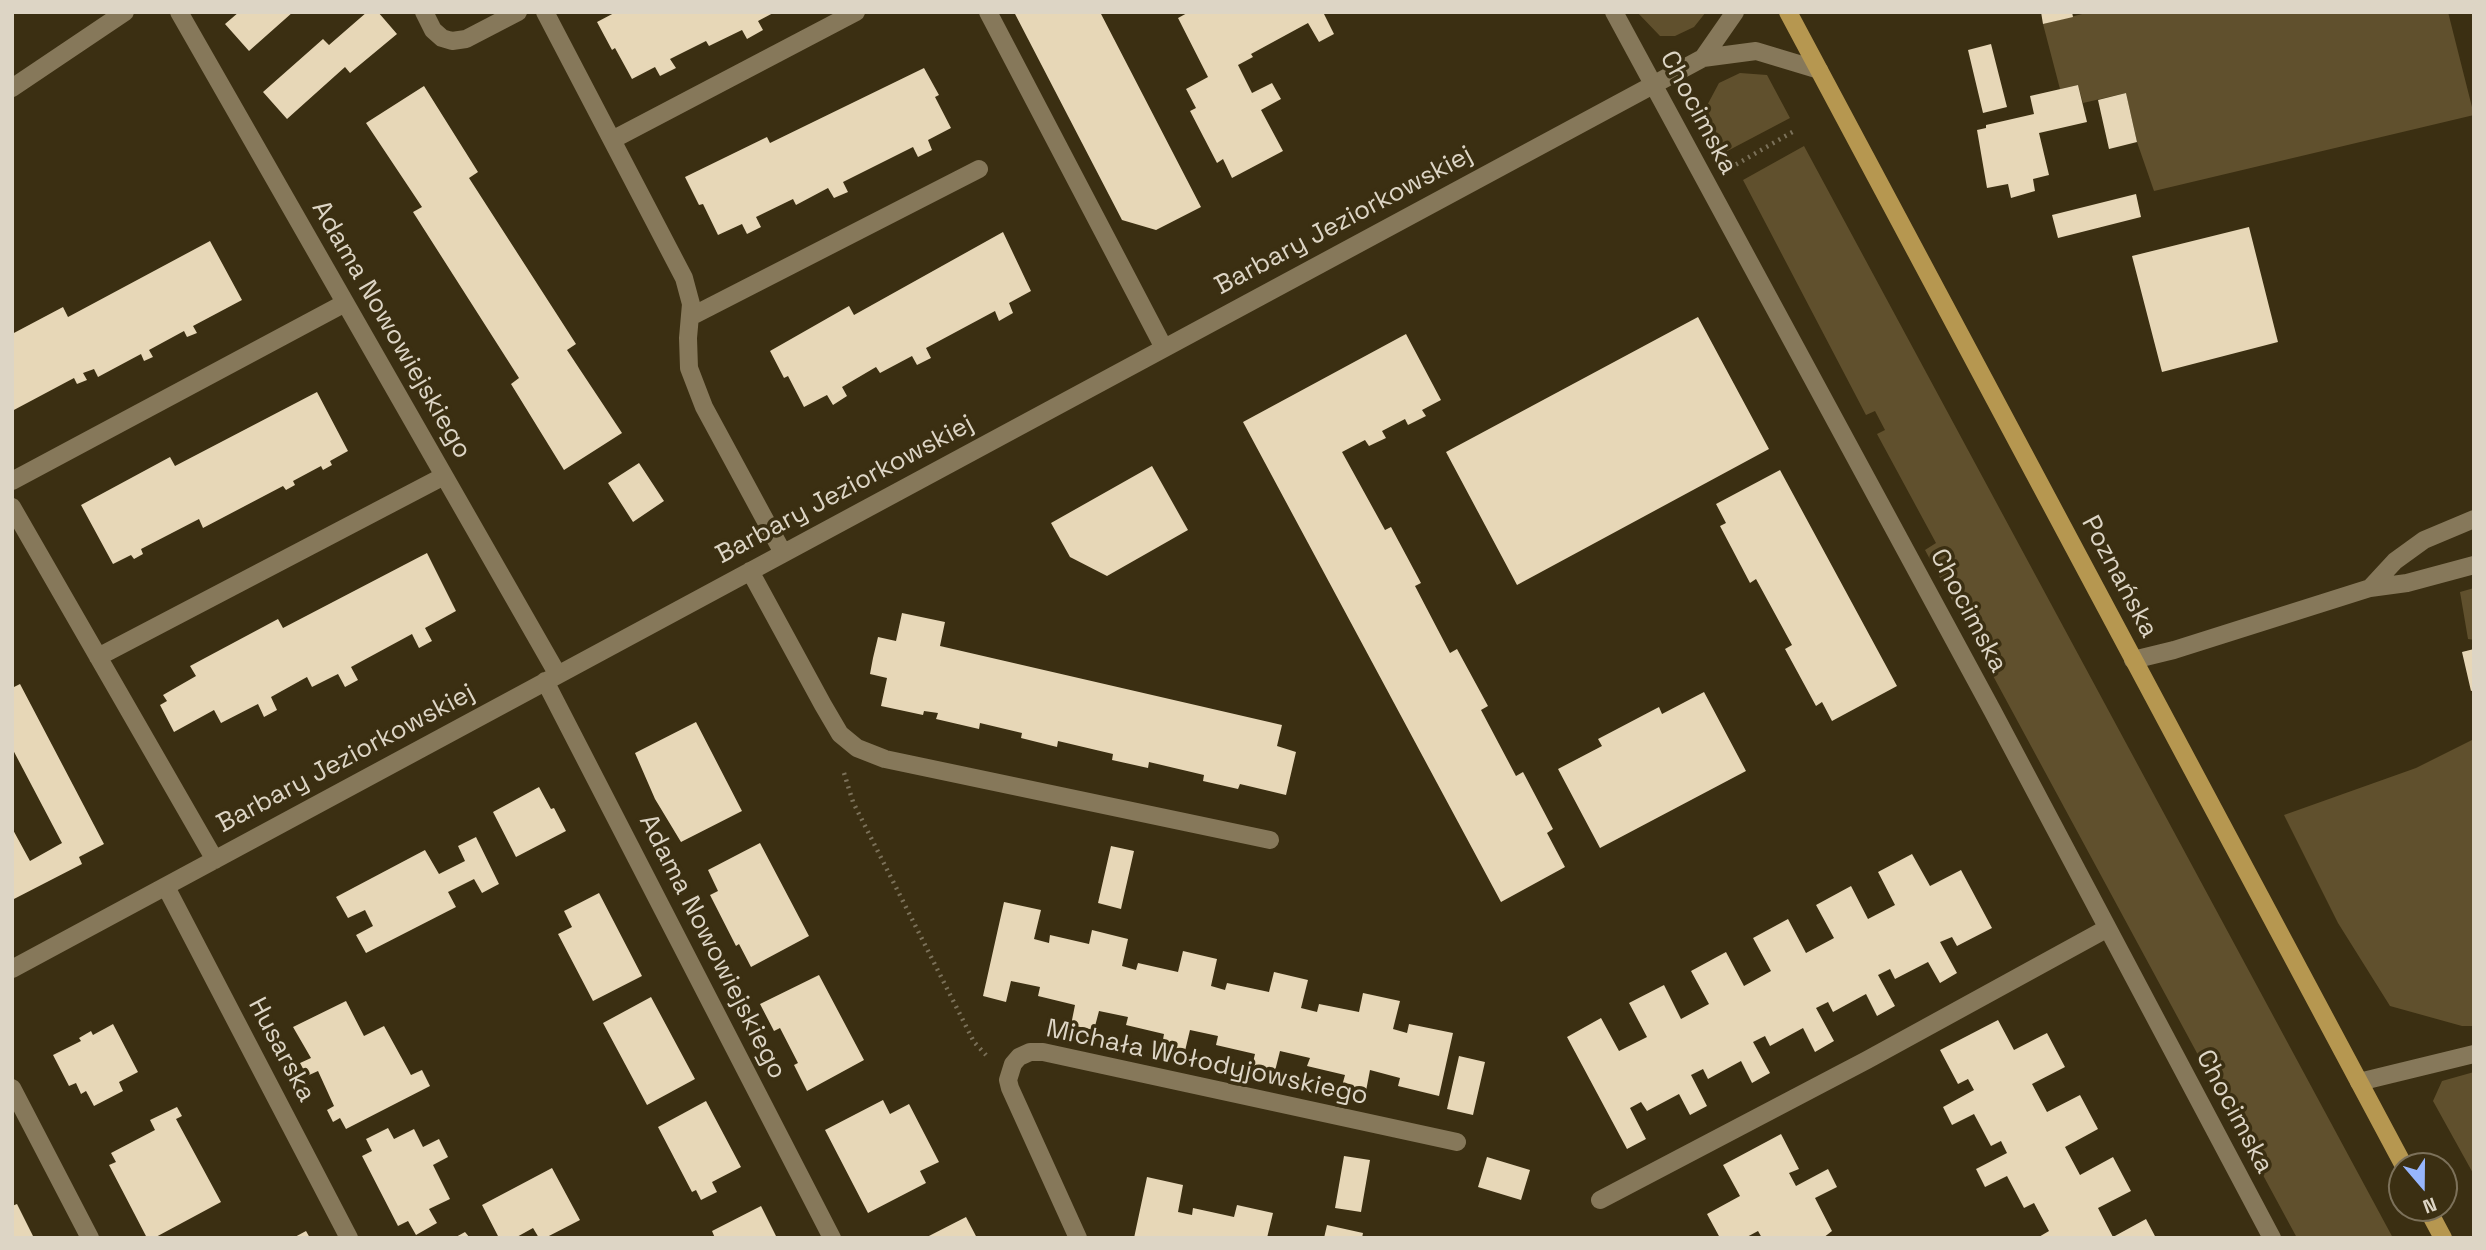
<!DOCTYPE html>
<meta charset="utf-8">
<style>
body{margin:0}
#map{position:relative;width:2486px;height:1250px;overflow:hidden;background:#3b2f12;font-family:"Space Grotesk",sans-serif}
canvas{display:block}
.frame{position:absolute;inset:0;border:14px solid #ddd5c5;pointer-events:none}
.north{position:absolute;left:2388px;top:1152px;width:70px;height:70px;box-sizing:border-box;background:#3b2f12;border:2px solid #7c715a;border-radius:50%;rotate:160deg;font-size:19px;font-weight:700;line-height:28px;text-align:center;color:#ddd5c5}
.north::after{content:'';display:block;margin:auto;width:24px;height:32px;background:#97b6fd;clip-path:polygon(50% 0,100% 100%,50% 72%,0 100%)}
</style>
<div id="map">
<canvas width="2486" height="1250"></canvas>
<div class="frame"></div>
<div class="north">N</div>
</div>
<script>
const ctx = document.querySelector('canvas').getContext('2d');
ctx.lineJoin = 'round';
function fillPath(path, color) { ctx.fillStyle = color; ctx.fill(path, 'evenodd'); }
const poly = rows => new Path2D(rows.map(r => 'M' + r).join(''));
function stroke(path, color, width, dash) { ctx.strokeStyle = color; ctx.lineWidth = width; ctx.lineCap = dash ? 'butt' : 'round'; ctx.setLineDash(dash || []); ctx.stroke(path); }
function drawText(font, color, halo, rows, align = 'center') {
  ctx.font = font + ' "Space Grotesk",sans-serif'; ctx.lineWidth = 7; ctx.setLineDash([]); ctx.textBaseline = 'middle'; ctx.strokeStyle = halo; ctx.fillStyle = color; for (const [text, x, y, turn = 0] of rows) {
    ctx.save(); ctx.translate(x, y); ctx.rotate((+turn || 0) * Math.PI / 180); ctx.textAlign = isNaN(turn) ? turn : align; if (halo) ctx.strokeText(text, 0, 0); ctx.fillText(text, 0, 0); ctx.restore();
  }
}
const green = poly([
 [1637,12,1706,12,1694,27,1675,36,1660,36],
 [2090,12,2448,12,2474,115,2154,191,2137,142,2126,93,2083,103,2078,85,2060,89,2043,24],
 [1740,73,1767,75,1790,118,1716,157,1703,113,1719,83],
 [1804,146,2393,1238,2297,1238,1925,550,1936,543,1877,434,1885,430,1875,411,1866,415,1743,180],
 [2474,588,2474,640,2468,639,2460,592],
 [2474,739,2474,1026,2462,1026,2390,1006,2338,923,2284,815,2416,768],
 [2474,1072,2474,1175,2433,1101,2442,1081]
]);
const building = poly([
 [239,12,293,12,249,51,225,24],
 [367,12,378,12,397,34,350,73,345,67,287,119,263,92,323,39,329,45],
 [616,12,775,12,758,21,763,30,747,39,742,30,709,46,706,41,670,59,676,68,660,76,655,67,632,79,615,48,612,50,597,22],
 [1014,12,1100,12,1201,207,1156,230,1122,220],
 [1189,12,1328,12,1324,14,1334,34,1319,42,1308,23,1251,54,1253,57,1238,65,1252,93,1272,83,1281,99,1261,110,1283,151,1232,178,1223,159,1217,163,1190,111,1196,108,1186,89,1208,77,1178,18],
 [2041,12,2072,12,2073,17,2043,24],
 [1991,44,2007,107,1983,113,1968,50],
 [924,68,939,95,935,97,951,128,928,140,932,150,918,157,913,147,843,182,848,192,834,198,828,188,796,205,793,199,756,217,761,227,747,234,742,224,718,235,703,204,699,205,685,177,767,137,770,143],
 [2078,85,2087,122,2039,133,2049,175,2033,179,2035,191,2011,198,2008,184,1987,188,1977,130,1986,128,1986,125,2034,114,2030,96],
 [424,86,478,172,469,178,576,344,567,350,622,433,564,470,511,384,519,378,413,212,422,207,366,123],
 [2126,93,2137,142,2109,149,2098,100],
 [2136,194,2141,217,2058,238,2052,215],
 [2249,227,2278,342,2162,372,2132,256],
 [1003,232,1031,291,1009,303,1013,313,999,321,995,311,926,348,931,358,917,365,912,356,880,373,876,367,842,387,847,396,833,405,827,395,804,407,788,376,784,378,770,351,849,306,854,315],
 [210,241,242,300,193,326,197,333,187,337,184,331,149,350,153,357,144,361,141,354,98,377,94,369,83,373,87,380,77,384,74,378,12,411,12,334,63,307,68,317],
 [1698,317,1769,449,1517,585,1446,452],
 [1406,334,1441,400,1422,410,1426,416,1408,425,1405,419,1382,431,1386,438,1369,446,1365,440,1342,452,1385,530,1391,527,1421,583,1415,586,1450,653,1457,649,1488,706,1481,710,1516,776,1523,772,1553,829,1547,833,1565,867,1501,902,1243,422],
 [317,392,348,451,330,461,332,465,323,470,321,466,293,481,295,485,286,490,283,486,203,528,199,519,141,549,143,554,134,559,131,555,113,564,81,505,170,457,175,466],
 [639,463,664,501,633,522,608,483],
 [1152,466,1188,530,1107,576,1070,557,1051,523],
 [1780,470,1897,686,1832,721,1822,702,1816,706,1785,649,1792,645,1756,579,1750,583,1720,526,1726,523,1716,504],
 [427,553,456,611,425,628,432,641,419,648,412,634,351,667,358,680,345,687,338,674,312,687,307,677,271,697,277,710,264,717,258,704,221,723,214,710,174,732,160,705,167,701,163,695,196,676,190,666,278,619,283,628],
 [902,613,945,622,940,646,1282,725,1277,746,1296,752,1286,795,1240,784,1238,789,1203,781,1204,775,1149,762,1148,768,1112,760,1113,754,1058,741,1057,747,1021,738,1022,733,980,723,979,729,936,719,938,713,924,711,923,715,881,706,887,678,870,674,873,658,878,637,896,641],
 [2474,649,2474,690,2471,691,2462,652],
 [20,684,104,844,79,857,82,864,12,900,12,828,30,861,62,843,12,748,12,688],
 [1704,692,1746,771,1600,848,1558,769,1602,746,1598,739,1659,707,1662,714],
 [696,722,742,811,681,842,655,799,635,753],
 [539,787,551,809,554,808,566,831,516,857,493,812],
 [476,837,499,884,482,893,474,879,448,892,456,907,366,953,356,935,373,926,365,910,348,918,336,897,425,850,439,874,465,861,458,846],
 [760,843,809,936,751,967,739,944,736,946,710,895,718,891,708,870],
 [1111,846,1134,851,1121,909,1098,903],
 [1912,854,1930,886,1961,870,1992,928,1957,946,1952,937,1940,942,1957,973,1940,983,1928,962,1895,979,1890,969,1878,975,1895,1006,1877,1016,1866,994,1833,1012,1828,1002,1816,1008,1834,1041,1815,1052,1803,1028,1770,1046,1765,1036,1753,1042,1770,1073,1752,1083,1741,1061,1708,1079,1703,1069,1691,1075,1707,1106,1690,1115,1679,1094,1647,1111,1641,1102,1630,1108,1646,1139,1627,1149,1567,1037,1601,1018,1619,1051,1647,1037,1629,1003,1664,985,1681,1019,1709,1004,1691,971,1726,952,1744,986,1771,971,1753,938,1788,919,1806,953,1834,938,1816,905,1851,886,1868,919,1895,905,1878,872],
 [599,893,642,976,593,1001,558,934,572,927,564,911],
 [1004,902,1041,910,1034,939,1049,943,1050,935,1089,944,1092,930,1128,939,1122,966,1136,970,1138,963,1178,972,1183,951,1217,959,1211,986,1225,990,1227,983,1269,992,1274,972,1308,980,1301,1008,1317,1012,1319,1004,1359,1012,1363,993,1400,1001,1393,1029,1407,1033,1409,1024,1453,1033,1439,1096,1398,1086,1400,1078,1370,1070,1366,1091,1342,1086,1345,1075,1307,1066,1310,1058,1280,1051,1275,1071,1252,1066,1255,1054,1216,1045,1218,1036,1190,1030,1185,1051,1162,1045,1164,1034,1126,1025,1128,1017,1099,1011,1094,1030,1071,1025,1075,1005,1038,996,1040,987,1011,981,1006,1002,983,996],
 [819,975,864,1060,807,1091,794,1065,798,1063,780,1028,774,1031,760,1004],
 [651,997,695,1079,647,1105,603,1023],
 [346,1001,364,1036,384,1026,411,1075,422,1070,430,1086,346,1129,340,1118,333,1122,327,1110,334,1106,318,1071,307,1076,300,1063,311,1058,293,1027],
 [1998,1020,2014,1050,2047,1033,2065,1067,2032,1084,2047,1112,2080,1095,2098,1129,2065,1147,2080,1175,2113,1157,2131,1191,2098,1208,2113,1237,2146,1219,2156,1238,2037,1238,2049,1231,2034,1203,2024,1208,2007,1176,1985,1187,1976,1169,2007,1153,2001,1141,1991,1146,1974,1114,1952,1125,1943,1107,1974,1090,1968,1079,1958,1084,1940,1050],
 [113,1024,138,1072,119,1082,123,1091,94,1106,86,1091,81,1094,76,1083,69,1086,53,1055,81,1041,79,1038,91,1031,93,1035],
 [1459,1056,1485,1062,1473,1115,1447,1109],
 [883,1100,890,1114,909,1104,939,1162,920,1171,926,1183,868,1213,825,1130],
 [706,1101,741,1167,712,1182,717,1192,701,1200,696,1190,692,1192,658,1127],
 [177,1107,182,1116,176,1119,221,1202,154,1238,147,1238,109,1165,116,1162,111,1153,155,1130,150,1120],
 [388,1128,394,1139,414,1129,423,1147,439,1139,448,1157,433,1165,450,1199,429,1209,437,1223,416,1235,408,1221,398,1226,362,1156,372,1151,366,1139],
 [1781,1134,1799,1169,1789,1173,1796,1186,1828,1169,1837,1187,1815,1198,1832,1231,1823,1238,1762,1238,1758,1231,1745,1238,1720,1238,1707,1214,1740,1196,1723,1165],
 [1344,1156,1370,1160,1361,1212,1335,1208],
 [1487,1157,1530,1170,1521,1200,1478,1187],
 [552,1168,580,1220,545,1238,539,1238,533,1228,515,1238,499,1238,482,1205],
 [1147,1177,1183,1185,1178,1212,1192,1215,1193,1208,1234,1217,1237,1205,1273,1213,1267,1238,1134,1238],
 [17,1204,34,1238,12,1238,12,1206],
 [761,1206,777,1238,715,1238,712,1231],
 [966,1217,977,1238,925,1238],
 [1327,1225,1363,1233,1362,1238,1324,1238],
 [306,1231,310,1238,293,1238],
 [465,1232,470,1238,454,1238]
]);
const path = poly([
 [1730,168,1796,130],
 [844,773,853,802,974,1042,986,1055]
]);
const minor = poly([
 [179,12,558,675],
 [424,12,433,30,442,38,452,41,466,39,518,12],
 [545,12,684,278,691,304,688,338,689,368,704,407,783,553],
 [988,12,1164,348],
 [1614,12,1992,710,2272,1238],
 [1703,58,1735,12],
 [12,88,125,12],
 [612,140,856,12],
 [690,317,979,169],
 [12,481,345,303],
 [12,507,215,860],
 [750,571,823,705,840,734,857,748,885,759,1270,840],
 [2370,588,2395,561,2424,540,2474,519],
 [98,657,444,476],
 [2133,660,2174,650,2370,588,2407,583,2474,565],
 [545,681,832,1238],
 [166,887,349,1238],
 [12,969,1703,58,1756,51,1819,70],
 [2359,1082,2474,1054],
 [12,1088,90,1238],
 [1600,1200,1867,1060,2106,929],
 [1078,1238,1010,1088,1008,1080,1013,1064,1019,1057,1030,1052,1043,1052,1457,1142]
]);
const major = poly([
 [1788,12,2404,1166],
 [2427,1208,2443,1238]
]);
const streetNames = [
 ["Chocimska",1698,113,62],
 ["Barbary Jeziorkowskiej",1344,221,-28],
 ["Adama Nowowiejskiego",391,330,60],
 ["Barbary Jeziorkowskiej",845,490,-28],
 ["Poznańska",2119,577,62],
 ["Chocimska",1968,611,62],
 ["Barbary Jeziorkowskiej",346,759,-28],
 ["Adama Nowowiejskiego",712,947,63],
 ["Husarska",281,1050,62],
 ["Michała Wołodyjowskiego",1207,1063,12],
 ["Chocimska",2234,1112,62]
];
fillPath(green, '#60502d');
fillPath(building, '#e7d7b7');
stroke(path, '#7b7159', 4.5, [2, 5]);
stroke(minor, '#86785a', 18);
stroke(major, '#b69750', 18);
drawText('26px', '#ddd5c5', '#3b2f12', streetNames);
</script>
